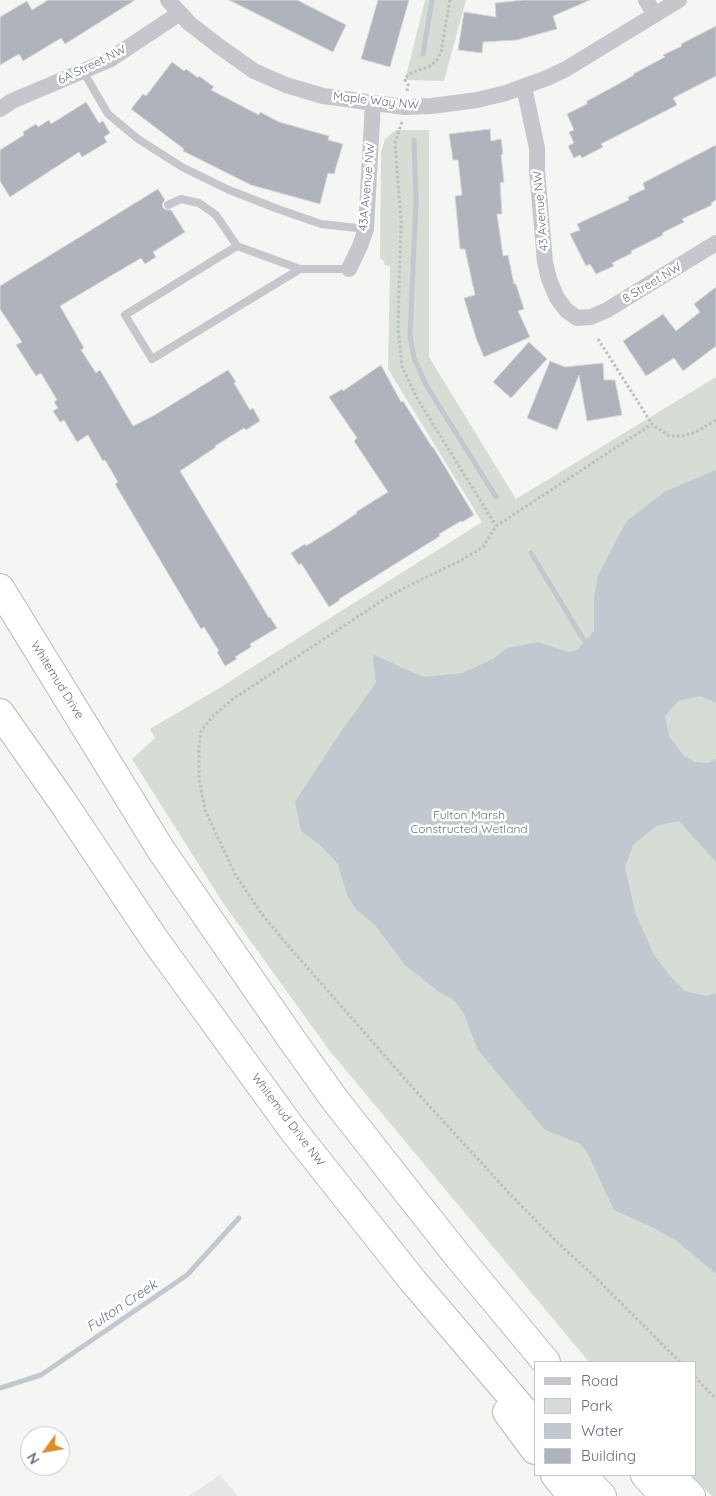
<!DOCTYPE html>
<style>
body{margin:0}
#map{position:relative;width:716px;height:1496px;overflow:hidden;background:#f5f6f3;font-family:Quicksand,sans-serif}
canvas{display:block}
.legend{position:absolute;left:534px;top:1361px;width:162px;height:115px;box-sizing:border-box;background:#fff;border:1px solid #c2c5cd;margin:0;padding:6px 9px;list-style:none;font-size:15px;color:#666d83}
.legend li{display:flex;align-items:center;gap:10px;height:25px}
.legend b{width:25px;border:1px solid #c2c5cd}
.north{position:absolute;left:20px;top:1426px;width:50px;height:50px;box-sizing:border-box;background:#fff;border:1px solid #c2c5cd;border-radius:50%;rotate:238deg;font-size:14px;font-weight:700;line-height:20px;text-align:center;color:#666d83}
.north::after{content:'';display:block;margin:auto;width:18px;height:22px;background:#dd8d2c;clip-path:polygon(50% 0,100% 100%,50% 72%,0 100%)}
</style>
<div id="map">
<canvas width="716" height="1496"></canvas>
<ul class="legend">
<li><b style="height:6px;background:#c6c7cc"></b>Road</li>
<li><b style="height:14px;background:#d5ddd4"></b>Park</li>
<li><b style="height:14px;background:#c2c8d0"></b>Water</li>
<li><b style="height:14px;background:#afb3bb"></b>Building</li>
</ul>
<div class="north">N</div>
</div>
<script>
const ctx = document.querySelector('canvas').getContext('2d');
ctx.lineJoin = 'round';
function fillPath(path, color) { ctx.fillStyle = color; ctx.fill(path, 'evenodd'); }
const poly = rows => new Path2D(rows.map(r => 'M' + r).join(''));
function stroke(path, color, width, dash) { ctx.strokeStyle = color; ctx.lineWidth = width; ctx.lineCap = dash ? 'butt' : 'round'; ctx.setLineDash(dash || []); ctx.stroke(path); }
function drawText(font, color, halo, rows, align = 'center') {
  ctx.font = font + ' Quicksand,sans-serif'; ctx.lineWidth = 5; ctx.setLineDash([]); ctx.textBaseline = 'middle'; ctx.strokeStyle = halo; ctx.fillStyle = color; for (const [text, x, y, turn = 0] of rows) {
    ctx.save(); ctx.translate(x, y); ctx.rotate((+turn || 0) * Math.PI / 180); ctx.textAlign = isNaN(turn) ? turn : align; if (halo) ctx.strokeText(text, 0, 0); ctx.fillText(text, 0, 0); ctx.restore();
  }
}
const built = poly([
 [220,1475,238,1496,189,1496]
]);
const green = poly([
 [425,0,466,0,444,81,405,80],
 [396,130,429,130,429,357,516,499,716,377,716,1496,712,1496,691,1475,695,1475,695,1362,589,1362,329,1050,223,903,132,759,155,738,150,729,221,687,482,522,388,369,390,266,385,265,384,261,380,258,381,152,385,139]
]);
const water = poly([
 [716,470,716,703,700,696,678,701,665,716,669,736,683,755,694,762,709,763,716,759,716,862,679,821,656,826,633,845,625,867,635,912,654,955,670,976,685,991,707,996,716,993,716,1274,678,1242,654,1228,614,1210,588,1154,581,1144,545,1130,478,1050,464,1014,453,999,439,992,405,965,375,925,355,908,347,895,338,864,320,845,301,831,295,802,340,733,376,683,373,660,374,655,423,677,462,673,493,659,507,648,538,642,568,652,576,651,594,631,594,599,598,576,620,533,627,521,664,492]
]);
const stream = poly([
 [423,54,432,0],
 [414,140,416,200,410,336,414,358,426,385,496,497],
 [531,553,585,642],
 [0,1388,41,1375,187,1275,239,1218]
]);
const building = poly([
 [48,0,135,0,65,44,61,38,23,61,19,54,0,65,0,17,27,1,32,10,48,0],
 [229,0,297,0,346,25,333,52,229,0],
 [378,0,409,0,390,67,361,59,378,0],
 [523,0,590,0,553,16,557,29,517,40,483,42,482,53,458,50,464,12,496,17,495,3,523,0],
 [716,26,716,76,673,98,677,105,601,144,603,147,582,158,580,155,574,158,568,146,574,143,569,132,574,130,567,114,587,104,587,101,615,86,634,75,633,74,665,57,663,55,682,46,681,44,716,26],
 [172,62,184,71,186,69,198,78,199,76,214,87,211,90,259,115,260,112,279,122,329,136,328,140,343,144,334,174,328,173,320,204,251,185,183,151,184,149,131,109,143,94,146,96,172,62],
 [86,102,99,123,103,121,110,133,104,137,107,142,82,157,79,152,10,197,0,181,0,150,24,135,23,132,36,124,38,127,49,120,51,124,86,102],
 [490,129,491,141,501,139,503,154,501,155,504,182,500,183,502,214,497,214,503,256,508,255,514,284,516,284,524,309,518,311,530,337,484,357,476,338,464,298,475,295,465,249,460,249,455,196,462,195,458,160,453,160,449,134,490,129],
 [716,145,716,200,711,203,712,205,682,219,684,222,662,233,663,235,631,251,632,253,612,263,614,266,596,274,590,264,586,266,570,234,580,230,577,224,629,200,628,197,645,189,643,183,716,145],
 [158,189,165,200,162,204,163,208,167,210,171,210,185,232,153,252,156,257,145,264,141,258,60,306,84,348,81,350,96,373,100,370,133,426,153,416,228,370,236,382,234,383,250,410,253,408,260,421,246,430,244,428,215,446,216,447,180,471,269,618,270,617,277,628,250,644,251,647,235,657,237,659,225,666,217,652,219,651,204,627,201,629,115,484,118,482,105,460,103,461,88,435,77,442,64,420,60,422,53,411,58,408,54,402,57,400,41,373,36,376,16,345,22,342,0,309,0,286,158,189],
 [716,287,716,346,683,371,674,358,646,376,623,341,663,314,676,331,700,312,694,304,716,287],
 [529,342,547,359,511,398,493,382,529,342],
 [550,361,565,367,603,363,604,380,615,380,622,415,587,421,579,375,557,430,527,418,550,361],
 [381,365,401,402,403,401,432,447,433,447,474,515,462,522,461,521,439,534,440,536,339,599,340,600,329,607,301,563,299,565,291,553,305,544,306,546,335,528,357,513,356,512,388,492,354,441,357,438,329,397,342,389,343,391,381,365]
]);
const path = poly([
 [407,91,408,85,405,80,407,76,411,73,430,66,437,60,441,52,450,0],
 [402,122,395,143,401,220,398,328,402,366,417,398,496,526],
 [598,339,652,424],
 [680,1362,595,1277,557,1242,508,1192,414,1089,291,949,261,913,235,874,205,810,199,779,199,748,201,731,213,716,233,699,386,598,412,584,460,561,483,547,496,526,652,424,669,436,682,436,696,432,716,420],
 [695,1377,716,1399]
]);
const service = poly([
 [83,71,108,114,138,139,182,167,229,190,278,209,321,224,366,229],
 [168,205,181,199,199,203,216,215,237,246],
 [300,269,237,246,125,315,152,359,300,269,349,269]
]);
const minor = poly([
 [168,0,189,23,220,47,254,71,286,85,323,96,405,107,432,106,477,100,506,93,547,78,566,69,679,0],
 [646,0,655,15],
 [524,87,537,148,537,170,545,262,549,279,557,298,566,310,577,318,591,317,607,310,716,243],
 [0,109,12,101,109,60,180,13],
 [349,269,360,246,366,229,373,103]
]);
const motorway = poly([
 [0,588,161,850,290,1037,335,1100,457,1255,546,1362],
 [0,713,62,801,155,940,293,1130,413,1281,535,1424],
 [507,1412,535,1450],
 [555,1475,572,1496],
 [582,1475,602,1496],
 [645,1475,664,1496],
 [670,1475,691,1496]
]);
const streetNames = [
 ["6A Street NW",92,65,-26],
 ["Maple Way NW",376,101,6],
 ["43A Avenue NW",367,187,-85],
 ["43 Avenue NW",541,211,-95],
 ["8 Street NW",652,283,-31],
 ["Whitemud Drive",57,680,58],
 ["Whitemud Drive NW",288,1120,53]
];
const parkNames = [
 ["Fulton Marsh",469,815],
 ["Constructed Wetland",469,829]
];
const waterNames = [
 ["Fulton Creek",122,1306,-34]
];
fillPath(built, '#e6e7e6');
fillPath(green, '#d5ddd4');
fillPath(water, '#c2c8d0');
stroke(stream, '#c2c8d0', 5);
fillPath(building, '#afb3bb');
stroke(building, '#d7d7d5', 1);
stroke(motorway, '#b8b9bd', 30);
stroke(path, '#bdbec1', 3, [2.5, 2.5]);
stroke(service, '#c6c7cc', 8);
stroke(minor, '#c6c7cc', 16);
stroke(motorway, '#fff', 28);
drawText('12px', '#666d83', '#fff', streetNames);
drawText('12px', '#657a67', '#fff', parkNames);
drawText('italic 14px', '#677486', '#fff', waterNames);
</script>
